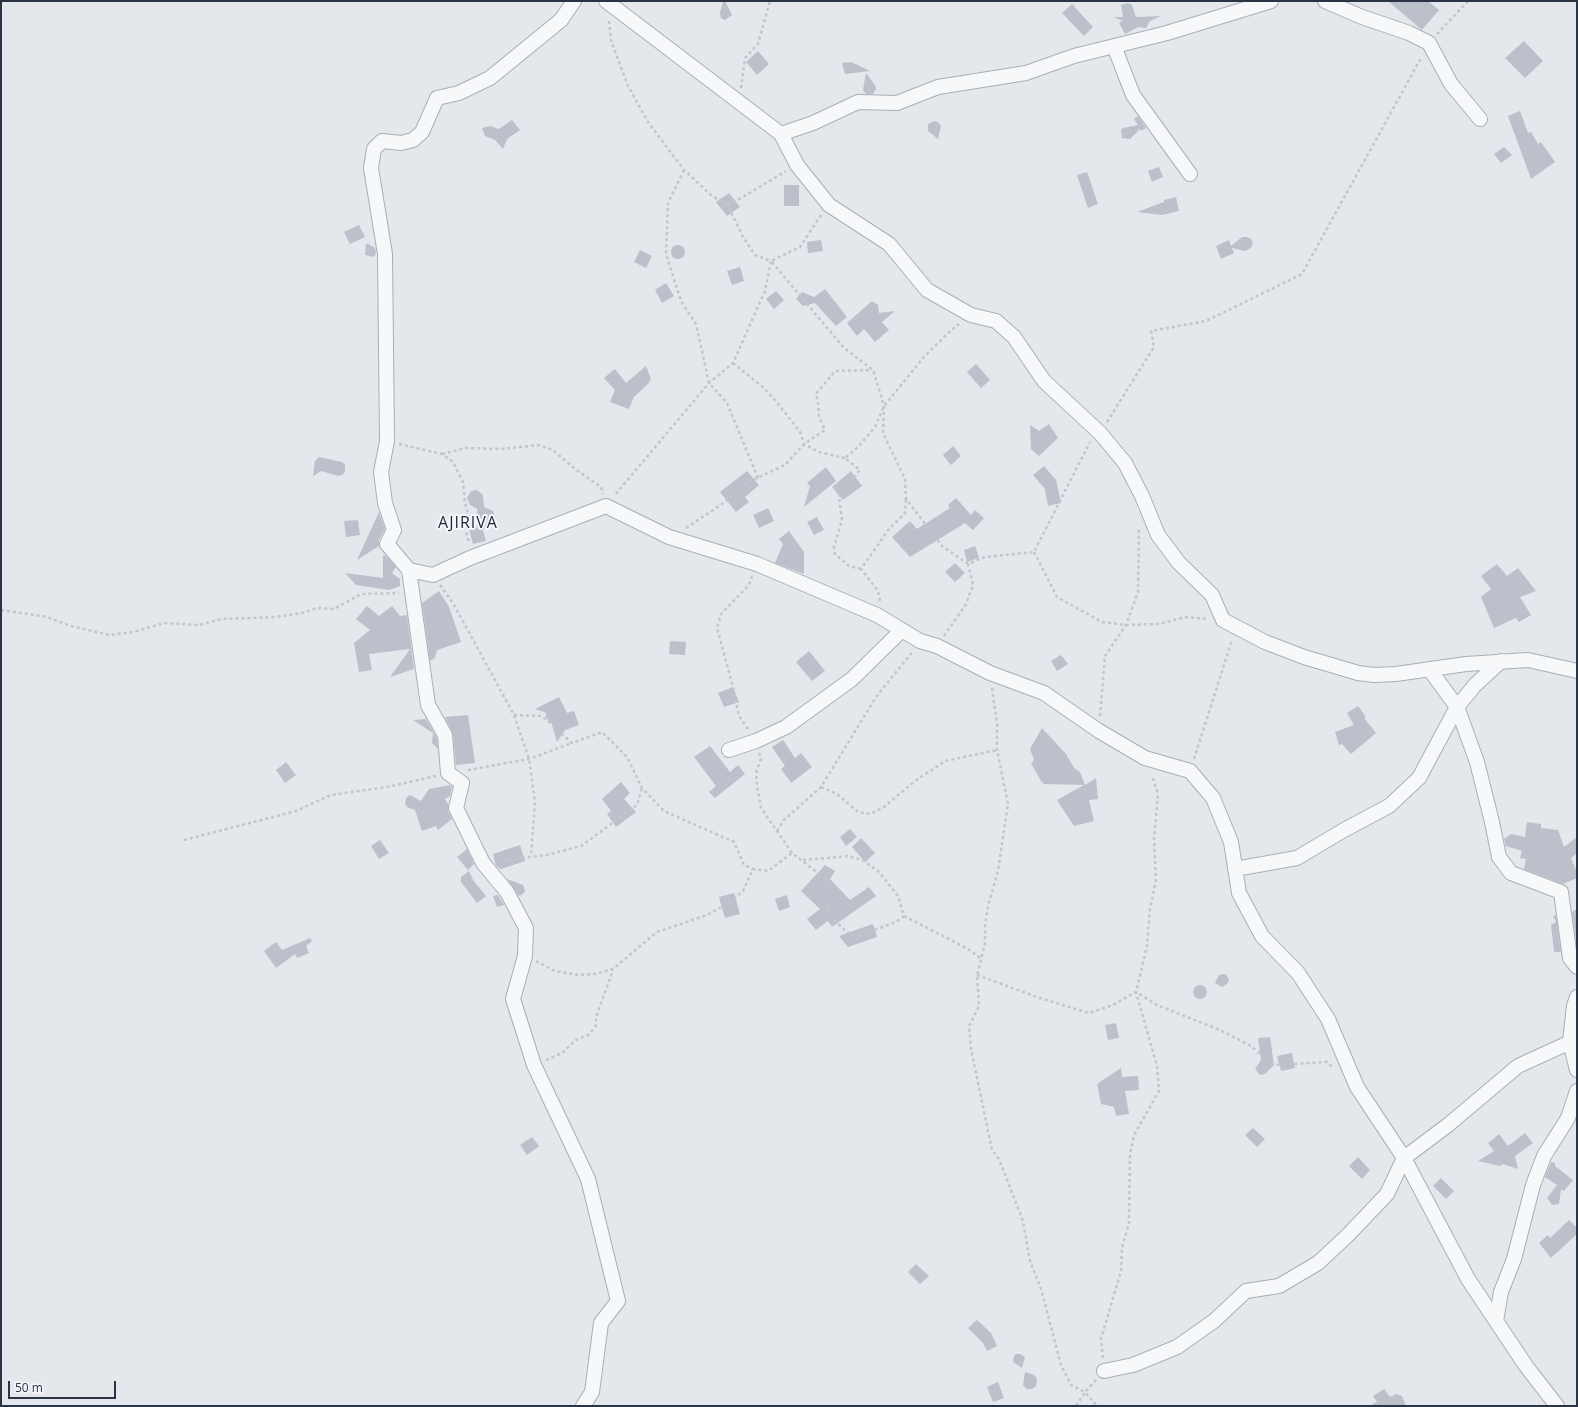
<!DOCTYPE html>
<style>
body{margin:0}
#map{position:relative;width:1578px;height:1407px;overflow:hidden;background:#e4e7ec;font-family:"Open Sans",sans-serif}
canvas{display:block}
.frame{position:absolute;inset:0;border:2px solid #2b3445;pointer-events:none}
.scale{position:absolute;left:8px;top:1381px;width:108px;height:18px;box-sizing:border-box;border:2px solid #2b3445;border-top:0;padding-left:5px;font-size:12px;line-height:14px;white-space:nowrap;color:#2b3445;-webkit-text-stroke:3px #f4f6f9;paint-order:stroke}
</style>
<div id="map">
<canvas width="1578" height="1407"></canvas>
<div class="frame"></div>
<div class="scale">50 m</div>
</div>
<script>
const ctx = document.querySelector('canvas').getContext('2d');
ctx.lineJoin = 'round';
function fillPath(path, color) { ctx.fillStyle = color; ctx.fill(path, 'evenodd'); }
const poly = rows => new Path2D(rows.map(r => 'M' + r).join(''));
function stroke(path, color, width, dash) { ctx.strokeStyle = color; ctx.lineWidth = width; ctx.lineCap = dash ? 'butt' : 'round'; ctx.setLineDash(dash || []); ctx.stroke(path); }
function drawText(font, color, halo, rows, align = 'center') {
  ctx.font = font + ' "Open Sans",sans-serif'; ctx.lineWidth = 4; ctx.setLineDash([]); ctx.textBaseline = 'middle'; ctx.strokeStyle = halo; ctx.fillStyle = color; for (const [text, x, y, turn = 0] of rows) {
    ctx.save(); ctx.translate(x, y); ctx.rotate((+turn || 0) * Math.PI / 180); ctx.textAlign = isNaN(turn) ? turn : align; if (halo) ctx.strokeText(text, 0, 0); ctx.fillText(text, 0, 0); ctx.restore();
  }
}
const building = poly([
 [723,1,725,1,732,15,725,20,721,18,720,13],
 [1388,1,1428,1,1439,10,1422,30],
 [1128,3,1132,5,1136,17,1161,16,1150,21,1146,28,1138,27,1125,34,1119,23,1123,21,1113,17,1123,17,1121,5],
 [1072,4,1093,27,1084,36,1062,13],
 [1524,41,1543,61,1525,78,1505,58],
 [758,51,769,64,757,75,746,62],
 [851,62,870,71,845,74,842,63],
 [866,73,875,85,876,89,873,94,866,94,863,90],
 [1520,111,1528,133,1531,132,1538,144,1541,142,1555,162,1531,179,1508,116],
 [1138,116,1146,128,1141,131,1140,129,1130,139,1122,138,1121,130,1123,128,1138,125,1134,119],
 [512,120,520,130,507,139,503,149,495,140,485,136,482,128,490,126,499,129],
 [934,121,938,122,941,126,938,139,928,131,928,124],
 [1504,147,1512,155,1501,163,1494,154],
 [1159,167,1163,177,1152,182,1148,171],
 [1087,172,1098,204,1088,208,1077,175],
 [784,185,799,185,799,206,784,206],
 [729,193,740,207,727,216,716,202],
 [1176,197,1179,211,1162,215,1137,212,1164,202,1164,200],
 [359,225,365,237,350,244,344,232],
 [1242,237,1247,237,1251,239,1253,243,1251,248,1245,251,1232,248,1234,253,1221,259,1216,246,1229,240,1231,246],
 [821,240,823,251,808,253,807,242],
 [366,243,375,248,376,253,374,257,365,255],
 '671 252a7 7 0 1 1 14 0a7 7 0 1 1-14 0Z',
 [640,250,652,256,646,268,634,262],
 [740,267,744,281,732,285,727,271],
 [666,283,674,296,662,303,655,290],
 [825,289,847,317,836,326,815,303,803,306,796,299,802,292,814,297],
 [776,291,784,300,774,309,766,299],
 [872,301,878,305,879,313,895,311,882,322,889,330,875,342,864,329,857,336,847,323],
 [976,364,990,380,981,388,967,372],
 [646,366,651,379,648,384,634,397,629,409,610,402,615,390,604,378,615,369,626,383],
 [1049,424,1058,438,1039,456,1031,449,1030,425,1039,431],
 [953,446,961,456,951,465,943,455],
 [319,457,342,462,345,465,345,472,342,475,338,476,321,471,313,476,315,461],
 [1044,466,1056,480,1061,503,1048,506,1045,489,1033,475],
 [826,467,836,481,804,507,810,486,807,483],
 [747,471,759,485,745,497,749,502,736,512,720,492],
 [851,471,862,486,843,500,832,487],
 [477,490,483,495,484,507,493,511,496,519,493,524,483,530,486,541,473,544,469,529,479,527,477,509,470,505,467,498,471,491],
 [956,498,971,515,975,510,984,518,973,530,965,523,910,557,892,537,910,521,917,529,950,508,948,505],
 [768,508,774,521,759,528,753,515],
 [379,512,385,529,379,540,379,546,357,560],
 [817,517,824,530,814,535,807,522],
 [358,520,360,535,346,537,344,521],
 [789,531,804,552,804,574,775,563,783,544,779,539],
 [975,546,979,558,967,562,964,550],
 [385,555,396,567,392,573,400,579,400,586,389,590,356,585,345,573,383,578,383,556],
 [955,563,965,573,955,582,945,572],
 [1497,564,1507,576,1518,568,1536,591,1520,597,1531,615,1519,622,1516,618,1494,628,1481,597,1491,589,1481,576],
 [439,591,449,607,461,642,437,650,435,658,430,661,422,603],
 [367,606,379,616,392,606,400,616,407,615,414,669,390,677,410,649,369,654,372,670,359,672,354,643,370,630,356,619],
 [670,641,686,642,685,655,669,654],
 [809,651,825,671,812,681,796,662],
 [1061,655,1068,664,1057,671,1051,661],
 [733,687,739,702,724,707,718,693],
 [559,697,567,713,574,711,579,725,565,730,557,742,552,724,546,718,546,713,535,709],
 [1358,706,1366,717,1364,718,1376,733,1351,754,1342,744,1339,745,1335,732,1354,725,1347,713],
 [468,715,475,763,456,765,453,734,445,717],
 [426,719,437,738,438,749,432,743,433,733,413,720],
 [1042,728,1066,754,1074,768,1080,772,1085,785,1096,778,1098,799,1089,800,1094,821,1074,826,1057,800,1084,785,1044,784,1041,781,1031,763,1034,760,1030,749],
 [783,740,795,758,801,753,812,767,791,783,781,769,785,766,772,747],
 [710,746,730,772,738,765,745,774,715,798,709,792,716,786,694,757],
 [286,762,296,775,285,783,276,770],
 [621,782,630,793,624,799,636,812,616,827,607,814,611,811,602,799],
 [450,785,452,787,450,796,445,799,448,804,448,811,452,819,438,830,436,826,422,831,415,810,407,807,405,804,406,798,410,795,421,801,429,789],
 [1527,822,1541,824,1541,828,1558,830,1564,847,1577,837,1577,853,1571,858,1577,872,1577,878,1563,884,1524,869,1526,859,1520,858,1522,851,1506,846,1504,839,1511,834,1525,837],
 [850,829,857,837,846,846,840,837],
 [861,838,875,853,865,862,852,847],
 [380,840,389,853,379,859,371,846],
 [520,845,525,861,501,869,496,866,493,854],
 [467,849,474,864,468,870,457,857],
 [825,865,835,871,830,879,850,900,869,887,876,896,832,927,828,921,816,930,807,919,820,909,801,891],
 [469,871,473,880,486,896,477,903,461,882,461,877],
 [507,879,523,885,525,891,523,894,519,896],
 [734,893,740,914,725,918,719,897],
 [498,895,504,905,497,907,493,896],
 [787,895,790,907,779,911,775,899],
 [1577,909,1577,946,1572,912],
 [1556,915,1561,952,1554,952,1551,925,1556,922,1553,916],
 [873,924,877,937,848,947,839,936],
 [310,938,312,941,306,946,309,953,297,958,295,954,276,968,264,951,276,942,282,950],
 [1225,974,1229,979,1227,984,1222,987,1215,983,1219,975],
 '1193 992a7 7 0 1 1 14 0a7 7 0 1 1-14 0Z',
 [1116,1023,1119,1038,1108,1040,1105,1025],
 [1270,1037,1274,1065,1265,1074,1260,1075,1255,1069,1261,1060,1258,1038],
 [1292,1053,1295,1068,1281,1071,1277,1056],
 [1121,1068,1122,1077,1138,1076,1139,1090,1125,1091,1129,1114,1116,1116,1114,1107,1101,1104,1097,1084],
 [1253,1128,1265,1139,1257,1147,1245,1135],
 [1525,1133,1533,1143,1515,1156,1518,1169,1503,1164,1500,1166,1478,1161,1494,1151,1488,1143,1499,1134,1508,1146],
 [532,1137,539,1146,527,1155,520,1145],
 [1358,1157,1370,1170,1362,1179,1349,1166],
 [1551,1162,1555,1163,1555,1166,1573,1180,1564,1191,1561,1189,1559,1204,1552,1205,1547,1198,1557,1185,1545,1177],
 [1441,1178,1454,1191,1446,1199,1433,1186],
 [1569,1220,1577,1228,1577,1234,1551,1258,1539,1243,1548,1235,1550,1238],
 [916,1264,929,1276,920,1284,908,1272],
 [977,1320,991,1333,997,1346,987,1351,983,1343,968,1328],
 [1016,1354,1020,1354,1025,1357,1022,1368,1013,1362,1014,1356],
 [1025,1372,1034,1375,1037,1379,1036,1386,1032,1389,1027,1389,1023,1385],
 [998,1382,1004,1398,993,1402,987,1387],
 [1384,1389,1390,1397,1396,1394,1402,1396,1406,1406,1369,1406,1377,1402,1373,1396]
]);
const path = poly([
 [609,21,611,40,616,54,628,86,648,122,684,170,711,195,728,206,743,237,755,255,771,261,765,291,733,363,709,383,614,496],
 [1437,34,1468,1],
 [741,88,745,58,758,44,770,1],
 [684,170,668,203,666,254,681,301,696,324,709,383,727,403,758,478],
 [728,206,786,171],
 [821,215,800,247,771,261,844,348,873,370,884,406,883,433,905,479,906,499,942,546,968,564],
 [733,363,764,388,779,405,800,432,804,444,819,452,845,458],
 [1107,422,1154,347,1151,331,1206,321,1302,274,1421,58],
 [399,444,442,454,453,462,463,482,465,503,470,520,466,531,469,543],
 [442,454,466,448,501,449,539,445,553,450,575,469,601,487,603,494],
 [686,528,725,502,746,483,785,465,804,444,825,430,819,417,818,402,816,394,835,371,872,370],
 [1034,552,1057,597,1102,622,1126,625,1159,624,1186,617,1208,619],
 [861,569,849,566,835,554,834,547,842,520,839,496,860,470,845,458,858,447,875,427,884,406,924,357,947,334,959,324],
 [440,585,453,603,514,715,529,759,535,802,531,856],
 [880,601,878,591,861,569,889,529,905,513,906,499],
 [1,610,47,617,71,626,109,635,133,632,164,623,199,625,222,619,276,617,302,613,317,608,334,609,361,594,399,593],
 [944,636,966,604,973,585,968,564,985,557,1034,552,1090,442],
 [992,688,997,724,997,750,1008,804,998,871,988,906,985,926,985,944,977,975,979,1006,969,1026,971,1049,992,1150,999,1159,1023,1221,1030,1261,1041,1289,1061,1365,1071,1385,1085,1392,1076,1406],
 [514,715,542,716,572,743,602,732,627,757,642,788,664,811,734,842,744,865,753,869],
 [1100,716,1105,656,1126,625,1138,592,1139,528],
 [748,729,739,716,733,687,717,628,721,614,749,585,752,576],
 [759,753,761,759,756,773,757,786,761,808,792,853,827,880,824,888,830,915,842,928,855,937,896,922,904,916],
 [1194,759,1232,640],
 [468,770,529,759,572,743],
 [821,787,837,794,858,812,870,814,884,807,915,781,945,761,997,750],
 [777,831,784,820,821,787,876,697,913,651],
 [184,840,296,811,331,795,387,787,436,776],
 [803,860,849,856,864,861,879,872,898,896,904,916,968,949,982,959],
 [498,861,547,855,581,846,637,805,642,788],
 [536,961,555,971,578,975,595,974,613,969,657,932,707,915,729,903,743,891,753,869,768,871,792,853],
 [977,975,1040,998,1089,1013,1113,1005,1136,992,1157,1005,1220,1030,1251,1046,1273,1065,1327,1062,1333,1068],
 [546,1060,562,1053,576,1040,590,1034,596,1025,596,1017,613,970],
 [1103,1358,1101,1339,1121,1271,1122,1248,1129,1223,1130,1155,1134,1135,1159,1091,1157,1066,1136,992,1147,946,1150,908,1156,881,1154,840,1158,794,1152,775],
 [1096,1380,1085,1392,1097,1406]
]);
const street = poly([
 [574,1,561,20,490,78,459,93,437,98,422,132,413,140,401,143,382,141,374,149,371,168,385,254,387,441,381,472,385,503,394,530,387,544,409,570,428,705,445,735,448,773,462,783,456,808,483,863,507,892,526,928,525,956,513,999,534,1065,588,1179,618,1301,601,1323,592,1392,583,1406],
 [606,1,781,134,797,165,829,205,889,244,927,290,971,315,996,321,1014,337,1044,381,1100,433,1125,463,1142,496,1158,535,1179,563,1212,595,1223,620,1265,642,1304,657,1358,673,1374,675,1396,674,1466,664,1528,660,1577,671],
 [1325,1,1362,17,1409,33,1429,43,1451,84,1480,119],
 [1114,46,1133,95,1190,174],
 [781,134,813,123,858,102,897,103,938,87,1026,73,1074,56,1167,33,1271,1],
 [409,570,433,575,470,558,606,506,669,537,757,564,877,615,920,641,937,646,990,673,1044,693,1099,731,1145,758,1190,771,1213,798,1231,842,1239,893,1262,936,1298,973,1328,1019,1357,1087,1404,1158,1468,1279,1526,1366,1557,1406],
 [1430,670,1457,707,1477,762,1492,822,1499,857,1511,873,1561,892,1570,958,1577,967],
 [729,750,756,741,786,727,852,679,902,630],
 [1235,869,1297,858,1344,830,1389,806,1419,778,1457,707,1475,685,1501,661],
 [1577,997,1574,1006,1570,1042,1577,1070],
 [1496,1321,1501,1292,1514,1259,1533,1185,1544,1156,1568,1118,1577,1091],
 [1104,1371,1133,1365,1177,1347,1214,1321,1246,1291,1279,1286,1318,1263,1348,1235,1387,1194,1404,1158,1448,1125,1518,1066,1577,1039]
]);
const quarterNames = [
 ["AJIRIVA",468,523]
];
fillPath(building, '#bbc0ca');
stroke(street, '#a9aeb7', 16);
stroke(path, '#c2c5cb', 2.5, [3, 3]);
stroke(street, '#f7f8fa', 14);
ctx.letterSpacing = '1px';
drawText('16px', '#1d2536', '#f4f6f9', quarterNames);
ctx.letterSpacing = '0px';
</script>
